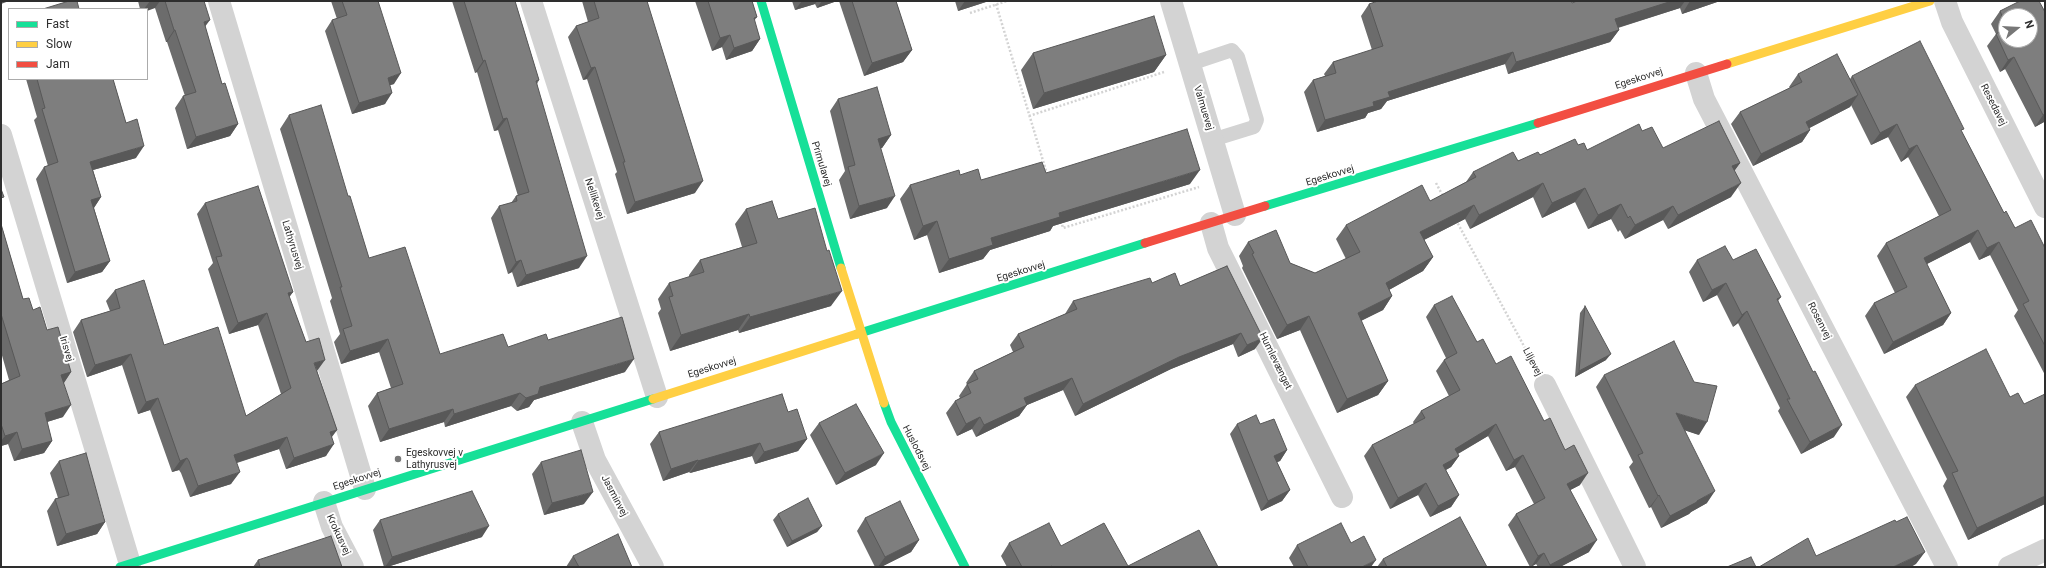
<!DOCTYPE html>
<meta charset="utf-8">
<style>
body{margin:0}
#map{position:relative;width:2046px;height:568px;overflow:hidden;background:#fff;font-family:Roboto,sans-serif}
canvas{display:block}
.frame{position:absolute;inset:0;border:2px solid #2e2e2e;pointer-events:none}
.legend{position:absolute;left:8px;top:8px;width:140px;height:72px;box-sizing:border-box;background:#fff;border:1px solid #ababab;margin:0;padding:5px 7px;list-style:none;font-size:12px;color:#2e2e2e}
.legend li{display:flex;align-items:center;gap:8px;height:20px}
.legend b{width:20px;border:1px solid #ababab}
.north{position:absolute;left:1998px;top:8px;width:40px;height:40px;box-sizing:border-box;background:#fff;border:1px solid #ababab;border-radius:50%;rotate:72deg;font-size:11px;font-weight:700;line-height:16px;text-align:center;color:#2e2e2e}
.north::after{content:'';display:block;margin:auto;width:14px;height:18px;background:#777;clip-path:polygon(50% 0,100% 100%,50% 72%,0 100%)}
</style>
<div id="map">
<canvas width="2046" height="568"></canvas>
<div class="frame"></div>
<ul class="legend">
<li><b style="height:5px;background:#16e098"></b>Fast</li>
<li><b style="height:5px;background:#ffcf43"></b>Slow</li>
<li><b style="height:5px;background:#f24e42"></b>Jam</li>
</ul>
<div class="north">N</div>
</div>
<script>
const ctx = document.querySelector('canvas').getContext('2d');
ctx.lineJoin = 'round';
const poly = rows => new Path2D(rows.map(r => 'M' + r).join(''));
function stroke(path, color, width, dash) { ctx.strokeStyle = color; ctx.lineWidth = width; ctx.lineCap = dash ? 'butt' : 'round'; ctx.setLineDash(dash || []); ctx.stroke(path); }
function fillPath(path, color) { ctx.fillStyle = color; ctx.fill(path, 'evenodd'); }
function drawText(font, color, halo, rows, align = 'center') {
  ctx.font = font + ' Roboto,sans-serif'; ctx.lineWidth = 4; ctx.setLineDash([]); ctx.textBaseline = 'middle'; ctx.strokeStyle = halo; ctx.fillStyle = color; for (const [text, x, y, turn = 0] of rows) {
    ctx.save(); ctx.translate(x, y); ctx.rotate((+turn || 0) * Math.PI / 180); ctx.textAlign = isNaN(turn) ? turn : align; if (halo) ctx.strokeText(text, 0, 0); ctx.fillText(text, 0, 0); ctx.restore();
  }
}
const path = poly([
 [996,4,1047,174],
 [970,13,1007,1],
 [1029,116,1164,72],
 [1436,183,1444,198],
 [1456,220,1532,361],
 [1061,221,1063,228,1199,187]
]);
const lane = poly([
 [1190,64,1232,50,1238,57,1257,120,1254,127,1212,140]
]);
const street = poly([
 [219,1,365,489],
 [531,1,657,397],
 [1171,1,1235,215],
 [1945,1,1952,22,2045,207],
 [1696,73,1704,99,1947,567],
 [1,135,130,564],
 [1211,223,1218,248,1342,497],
 [1545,385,1635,567],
 [582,422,595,460,653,567],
 [324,502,332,527,353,567],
 [2009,567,2045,550]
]);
const fast = poly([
 [761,1,841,268],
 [1265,206,1538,123],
 [857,334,1145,243],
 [884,403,891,422,965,567],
 [120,567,653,399]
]);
const slow = poly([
 [1727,64,1930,1],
 [841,268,884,403],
 [653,399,857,334]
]);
const jam = poly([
 [1538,123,1727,64],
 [1145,243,1265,206]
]);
const wall = poly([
 [138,1,204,1,205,26,222,84,238,124,230,136,187,149,175,108,183,96,185,96,167,42,166,42,155,8,140,9],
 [331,1,378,1,394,84,390,85,385,104,352,114,325,31,332,20,337,19],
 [452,1,515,1,539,80,537,84,579,268,517,287,512,272,508,274,491,218,499,206,511,203,516,196,518,196,498,130,494,131,477,72,475,73],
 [582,1,647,1,695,193,627,214,615,174,617,172,587,79,583,80,568,37,576,26,588,22],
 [695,1,752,1,757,17,754,21,760,39,752,51,726,60,722,47,712,51],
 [792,1,837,1,817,8,815,4,795,10],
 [839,1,896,1,912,50,903,62,864,76],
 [955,1,989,1,958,11],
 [1577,1,1720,1,1682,14,1680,8,1618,28,1619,30,1610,42,1508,74,1505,64,1387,101,1381,109,1368,113,1365,118,1317,132,1304,92,1313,80,1325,76,1324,74,1333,62,1372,50,1361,16,1369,4,1572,3],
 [2000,11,2045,12,2045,124,2044,122,2035,127,2005,69,2000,72,1987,46,1996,34,1991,24],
 [2006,16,2030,40,2006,40],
 [1033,53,1166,55,1154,72,1033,109,1021,70],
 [1798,74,1850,79,1852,76,1962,132,2004,213,2015,228,2045,248,2045,375,2014,316,2018,310,1990,255,1979,260,1970,242,1927,264,1951,313,1943,325,1884,354,1865,316,1874,303,1895,293,1877,256,1886,243,1939,216,1908,157,1901,162,1888,137,1871,145,1851,105,1850,107,1809,128,1810,130,1802,142,1753,166,1731,124,1740,112,1790,88,1789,87],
 [26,79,113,79,136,158,93,170,101,197,94,208,110,261,102,272,67,283,36,179,44,167,48,166,34,120,37,117],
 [838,99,891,135,882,148,881,148,887,208,850,219,839,180,845,171,830,111],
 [289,115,348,196,369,258,440,354,508,347,548,340,625,372,534,400,529,407,517,411,511,406,445,427,444,422,380,442,368,406,377,393,391,388,379,352,341,364,334,342,340,334,330,301,332,298,280,129],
 [1642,131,1663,148,1740,163,1734,171,1731,197,1668,229,1663,220,1625,239,1620,230,1618,232,1611,219,1588,229,1575,202,1542,218,1533,197,1470,229,1465,219,1424,240,1433,257,1423,271,1389,290,1392,296,1383,310,1361,321,1388,381,1378,395,1337,413,1300,330,1277,339,1242,268,1243,266,1239,256,1248,242,1290,263,1315,273,1346,259,1336,239,1346,225,1430,201,1466,182,1473,172,1578,145,1587,150],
 [1046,173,1190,184,1053,226,1050,231,990,250,983,259,939,273,927,235,914,240,900,199,910,185,960,175,981,180],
 [205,203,293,292,289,297,317,371,337,430,332,437,326,456,286,469,279,449,237,463,231,484,190,497,181,473,179,470,172,472,150,410,138,414,122,365,87,377,73,332,81,320,110,311,106,301,115,290,164,345,246,416,281,394,258,325,229,334,208,269,213,263,197,214],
 [746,209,778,219,831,306,739,333,738,330,670,351,658,313,661,309,658,299,669,283,689,277,689,275,700,260,742,247,735,224],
 [1,224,23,299,33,310,47,330,71,372,64,383,63,417,47,422,52,441,44,453,14,461,8,444,1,446,1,384,9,380,1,352],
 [1697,260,1733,260,1781,297,1778,301,1834,437,1801,454,1778,411,1780,408,1738,323,1733,327,1717,295,1703,302,1689,272],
 [1227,266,1255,349,1238,357,1233,344,1171,369,1075,416,1063,390,1027,405,1019,416,976,437,972,429,957,436,946,413,955,401,960,398,959,396,967,384,966,383,974,371,1013,352,1010,345,1018,334,1065,314,1073,301,1152,283,1180,286],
 [1434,305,1477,342,1544,421,1580,485,1570,490,1589,552,1560,567,1538,567,1536,564,1530,567,1508,525,1516,514,1534,504,1515,467,1506,471,1488,436,1458,454,1459,456,1451,467,1446,470,1459,495,1451,507,1430,517,1418,495,1390,509,1364,456,1372,445,1414,424,1413,422,1421,411,1449,396,1436,371,1444,360,1446,358,1426,317],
 [1585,306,1606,360,1575,377,1580,313],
 [1604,375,1699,435,1685,430,1707,503,1691,512,1689,514,1661,528,1651,507,1649,508,1629,467,1633,462,1596,387],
 [1915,385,2010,397,2024,404,2045,504,1968,540,1943,486,1947,479,1906,397],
 [788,412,807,439,798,451,755,464,752,456,690,473,689,472,663,481,650,444,659,432],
 [819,423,876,465,836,485,810,435],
 [1237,424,1260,424,1287,450,1280,461,1277,462,1290,490,1282,501,1261,511,1230,434],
 [59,461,105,522,97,534,57,546,47,511,55,499,58,498,50,473],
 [541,462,584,504,544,515,532,474],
 [778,514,822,526,817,532,787,547,773,520],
 [865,518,919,540,911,552,881,567,875,567,857,531],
 [380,520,482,537,387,567,384,567,373,530],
 [1009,543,1061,546,1128,566,1218,567,1007,567,1001,556],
 [1297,545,1371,567,1294,567,1289,558],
 [573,556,632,567,566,567],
 [1383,559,1487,567,1377,567],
 [258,560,342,567,253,567]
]);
const shadedWall = poly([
 [1,1,9,1,1,4],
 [150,1,160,1,155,8,147,11,147,9,144,9],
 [802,1,817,1,815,4,795,10],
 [822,1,837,1,817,8],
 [965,1,989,1,958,11],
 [1672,1,1685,1,1680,8,1607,31,1615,19],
 [1690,1,1720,1,1682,14],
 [210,20,201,32,204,22],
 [174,30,175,30,167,42,166,42],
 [1619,30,1610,42,1508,74,1516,62],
 [730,35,722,47,712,51,720,38],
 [760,39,752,51,726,60,734,48],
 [912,50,903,62,864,76,872,63],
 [1513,52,1505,64,1387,101,1381,109,1368,113,1365,118,1317,132,1325,120,1373,102,1388,92],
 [1166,55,1154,72,1033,109,1044,93],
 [2014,57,2005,69,2000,72,2008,60],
 [485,60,477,72,475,73,483,61],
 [595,67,587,79,583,80,591,68],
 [401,73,394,84,380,88,388,78],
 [392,93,385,104,352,114,359,103],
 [1858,95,1850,107,1798,134,1806,122],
 [2045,114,2045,120,2044,122,2035,127,2043,115],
 [507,118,498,130,494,131,503,119],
 [238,124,230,136,187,149,196,137],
 [1897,124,1888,137,1871,145,1880,133],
 [1810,130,1802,142,1753,166,1761,154],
 [891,135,882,148,870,151,878,139],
 [1917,145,1908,157,1901,162,1909,149],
 [144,146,136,158,82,173,90,162],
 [1740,163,1730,177,1732,166],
 [1200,170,1190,184,1053,226,1050,231,990,250,983,259,939,273,949,259,991,238,1059,213],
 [703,181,695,193,627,214,635,202],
 [1543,183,1533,197,1470,229,1479,215],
 [1741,183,1731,197,1668,229,1678,215],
 [1585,188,1575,202,1542,218,1552,203],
 [895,196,887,208,850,219,859,206],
 [101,197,93,209,91,200],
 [1621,204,1611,219,1588,229,1598,215],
 [1474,205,1465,219,1410,247,1420,232],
 [1673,206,1663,220,1625,239,1635,225],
 [937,221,927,235,914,240,923,226],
 [1978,230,1970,242,1915,270,1924,258],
 [1999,242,1990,255,1979,260,1987,248],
 [587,256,579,268,517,287,526,275],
 [1433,257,1423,271,1376,297,1386,283],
 [521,260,512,272,508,274,516,262],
 [110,261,102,272,67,283,75,272],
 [1726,283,1717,295,1703,302,1712,290],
 [842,291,831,306,739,333,750,317],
 [293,292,285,303,288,293],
 [1392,296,1383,310,1348,327,1358,313],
 [1747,311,1738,323,1733,327,1742,315],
 [267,313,258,325,229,334,238,323],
 [1951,313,1943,325,1884,354,1893,342],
 [749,314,738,330,670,351,681,335],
 [1309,316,1300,330,1277,339,1287,325],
 [1241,333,1233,344,1171,369,1075,416,1083,404,1179,357],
 [1263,338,1255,349,1238,357,1247,345],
 [388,339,379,352,341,364,350,351],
 [131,354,122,365,87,377,95,365],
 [1611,354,1606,360,1575,377,1579,371],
 [634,359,625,372,534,400,529,407,517,411,526,398,540,387],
 [325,360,317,371,314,363],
 [71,372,63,384,61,375],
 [1072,378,1063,390,1027,405,1019,416,976,437,984,425,1024,398],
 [1388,381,1378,395,1337,413,1347,399],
 [520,393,511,406,445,427,454,414],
 [158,398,150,410,138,414,146,402],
 [71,405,63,417,37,425,45,413],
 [453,409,444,422,380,442,389,429],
 [1676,413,1707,422,1699,435,1668,425],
 [980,417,972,429,957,436,966,424],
 [1496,424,1488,436,1447,460,1455,449],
 [1842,425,1834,437,1801,454,1810,442],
 [337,430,328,441,330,432],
 [17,432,8,444,1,446,1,441,5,436],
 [287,437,279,449,226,466,234,455],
 [807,439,798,451,755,464,764,452],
 [52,441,44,453,14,461,22,449],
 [760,443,752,456,690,473,698,461],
 [334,444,326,456,286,469,294,458],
 [1287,450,1280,461,1267,466,1274,456],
 [884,453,876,465,836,485,845,473],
 [1523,455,1515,467,1506,471,1514,460],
 [1459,456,1451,467,1435,476,1443,465],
 [187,458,179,470,172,472,180,461],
 [698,460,689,472,663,481,671,469],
 [240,472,231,484,190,497,198,486],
 [1588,473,1580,485,1559,496,1567,484],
 [1426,483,1418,495,1390,509,1398,498],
 [1290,490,1282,501,1261,511,1268,501],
 [1715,491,1707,503,1691,512,1689,514,1661,528,1670,516],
 [593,492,584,504,544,515,552,503],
 [1459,495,1451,507,1430,517,1438,506],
 [1659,495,1651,507,1649,508,1658,496],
 [2045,496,2045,504,1968,540,1977,528],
 [105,522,97,534,57,546,66,534],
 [489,526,482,537,387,567,385,567,392,557],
 [822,526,817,532,787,547,792,541],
 [919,540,911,552,881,567,878,567,885,557],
 [1597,540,1589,552,1560,567,1549,567,1550,565],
 [1925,552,1916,564,1911,567,1893,567],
 [1544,553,1536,564,1531,567,1538,556],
 [1376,560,1371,567,1362,567]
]);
const building = poly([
 [69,1,77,1,79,9,43,9,69,1],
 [165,1,204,1,210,20,204,22,222,84,225,83,238,124,196,137,183,96,196,92,175,30,174,30,165,1],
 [342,1,378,1,401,73,388,78,392,93,359,103,332,20,347,15,342,1],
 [464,1,515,1,539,80,536,81,587,256,526,275,521,260,516,262,499,206,517,201,516,196,529,192,507,118,503,119,485,60,483,61,464,1],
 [594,1,647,1,703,181,635,202,623,162,625,162,595,67,591,68,576,26,599,18,594,1],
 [708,1,752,1,757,17,754,18,760,39,734,48,730,35,720,38,708,1],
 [852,1,896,1,912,50,872,63,852,1],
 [1378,1,1571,1,1572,3,1577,1,1672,1,1615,19,1619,30,1516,62,1513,52,1388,92,1390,97,1373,102,1374,106,1325,120,1313,80,1336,73,1333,62,1383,46,1369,4,1378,1],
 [2020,1,2039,1,2045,12,2045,114,2043,115,2014,57,2008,60,1996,34,2006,28,2006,40,2030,40,2030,16,2006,16,2006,25,2000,11,2020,1],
 [1154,16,1166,55,1044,93,1033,53,1154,16],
 [1920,41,1964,129,1961,130,2004,213,2006,211,2015,228,2031,220,2045,248,2045,346,2023,304,2029,301,1999,242,1987,248,1978,230,1924,258,1951,313,1893,342,1874,303,1907,287,1886,243,1951,210,1917,145,1909,149,1897,124,1880,133,1852,76,1920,41],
 [1837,54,1858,95,1806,122,1810,130,1761,154,1740,112,1802,82,1798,74,1837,54],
 [37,79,113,79,126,123,137,119,144,146,90,162,101,197,91,200,110,261,75,272,44,167,58,162,42,109,45,108,37,79],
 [877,87,891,135,878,139,895,196,859,206,848,167,855,165,838,99,877,87],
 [321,105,348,196,350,196,369,258,405,247,440,354,503,334,508,347,546,334,548,340,622,317,634,359,540,387,538,394,526,398,520,393,454,414,453,409,389,429,377,393,403,384,388,339,350,351,343,329,352,326,340,287,342,287,289,115,321,105],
 [1719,121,1740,163,1732,166,1741,183,1678,215,1673,206,1635,225,1630,216,1628,218,1621,204,1598,215,1585,188,1552,203,1543,183,1479,215,1474,205,1420,232,1433,257,1386,283,1392,296,1358,313,1388,381,1347,399,1309,316,1287,325,1252,254,1254,253,1248,242,1276,230,1290,263,1315,273,1360,252,1346,225,1422,185,1430,201,1476,177,1473,172,1513,152,1518,161,1538,152,1540,155,1575,139,1578,145,1584,143,1587,150,1639,124,1642,131,1652,127,1663,148,1719,121],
 [1187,129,1200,170,1059,213,1060,217,991,238,993,245,949,259,937,221,923,226,910,185,959,170,960,175,978,169,981,180,1042,162,1046,173,1187,129],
 [258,186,293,292,288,293,306,342,319,338,325,360,314,363,337,430,330,432,334,444,294,458,287,437,234,455,240,472,198,486,189,461,187,458,180,461,158,398,146,402,131,354,95,365,81,320,120,308,115,290,144,280,164,345,218,327,246,416,291,388,267,313,238,323,216,257,222,256,205,203,258,186],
 [1,189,4,197,1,198,1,189],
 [772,201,778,219,815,208,827,251,829,250,842,291,750,317,749,314,681,335,669,297,673,296,669,283,704,272,700,260,757,243,746,209,772,201],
 [1,224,23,299,29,298,33,310,40,307,47,330,58,327,71,372,61,375,71,405,45,413,52,441,22,449,17,432,5,436,1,424,1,384,20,376,1,314,1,224],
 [1725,246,1733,260,1756,249,1781,297,1777,299,1813,372,1815,371,1842,425,1810,442,1787,399,1790,399,1747,311,1742,315,1726,283,1712,290,1697,260,1725,246],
 [1227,266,1263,338,1247,345,1241,333,1179,357,1083,404,1072,378,1024,398,1027,405,984,425,980,417,966,424,955,401,971,393,967,384,978,379,974,371,1024,347,1018,334,1077,309,1073,301,1150,278,1152,283,1175,273,1180,286,1227,266],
 [1452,296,1477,342,1483,339,1496,364,1511,356,1544,421,1550,418,1565,450,1574,445,1588,473,1567,484,1597,540,1550,565,1544,553,1538,556,1516,514,1545,498,1523,455,1514,460,1496,424,1455,449,1459,456,1443,465,1459,495,1438,506,1426,483,1398,498,1372,445,1425,418,1421,411,1460,390,1444,360,1457,353,1434,305,1452,296],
 [1585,306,1611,354,1579,371,1585,306],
 [1674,341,1694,382,1717,386,1707,422,1676,413,1715,491,1697,501,1697,502,1670,516,1659,495,1658,496,1638,455,1643,453,1604,375,1674,341],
 [1986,349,2010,397,2018,393,2024,404,2045,394,2045,496,1977,528,1952,473,1958,471,1915,385,1986,349],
 [782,394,788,412,797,409,807,439,764,452,760,443,698,461,698,460,671,469,659,432,782,394],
 [856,404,884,453,845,473,819,423,856,404],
 [1256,415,1260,424,1274,419,1287,450,1274,456,1290,490,1268,501,1237,424,1256,415],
 [581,450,593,492,552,503,541,462,581,450],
 [86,453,105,522,66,534,55,499,69,495,59,461,86,453],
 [472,491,489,526,392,557,380,520,472,491],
 [808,498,822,526,792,541,778,514,808,498],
 [900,501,919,540,885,557,865,518,900,501],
 [1460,517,1487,567,1387,567,1383,559,1460,517],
 [1907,517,1925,552,1893,567,1759,567,1808,538,1816,556,1895,520,1896,522,1907,517],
 [1049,523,1061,546,1104,523,1128,566,1199,530,1218,567,1052,567,1052,566,1050,567,1022,567,1009,543,1049,523],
 [1341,523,1351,543,1364,536,1376,560,1362,567,1308,567,1297,545,1341,523],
 [618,534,632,567,579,567,573,556,618,534],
 [331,536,342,567,260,567,258,560,331,536],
 [1751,557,1756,567,1727,567,1751,557]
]);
const markers = [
 [398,459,4,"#777"]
];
const streetNames = [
 ["Egeskovvej",1639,79,-18],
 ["Resedavej",1993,105,63],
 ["Valmuevej",1203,108,73],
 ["Primulavej",821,164,73],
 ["Egeskovvej",1330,176,-17],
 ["Nellikevej",594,199,72],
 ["Lathyrusvej",292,245,73],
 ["Egeskovvej",1021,272,-17],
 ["Rosenvej",1819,321,63],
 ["Irisvej",66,349,73],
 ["Humlevænget",1275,361,64],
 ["Liljevej",1532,362,62],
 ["Egeskovvej",712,368,-17],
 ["Huslodsvej",916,448,63],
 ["Egeskovvej",357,480,-18],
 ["Jasminvej",614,496,62],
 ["Krokusvej",338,535,65]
];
const poiNames = [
 ["Egeskovvej v",406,453],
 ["Lathyrusvej",406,465]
];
stroke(path, '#d3d3d3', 2.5, [2, 2]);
stroke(lane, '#d3d3d3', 14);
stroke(street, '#d3d3d3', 22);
stroke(fast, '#16e098', 9);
stroke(slow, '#ffcf43', 9);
stroke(jam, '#f24e42', 9);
fillPath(wall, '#6c6c6c');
fillPath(shadedWall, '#585858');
fillPath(building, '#7e7e7e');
stroke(building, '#585858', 1);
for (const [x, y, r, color] of markers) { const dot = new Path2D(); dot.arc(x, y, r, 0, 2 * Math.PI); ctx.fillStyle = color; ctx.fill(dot); stroke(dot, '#fff', 1.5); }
drawText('10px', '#2e2e2e', '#fff', streetNames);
drawText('10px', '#2e2e2e', '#fff', poiNames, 'left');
</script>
